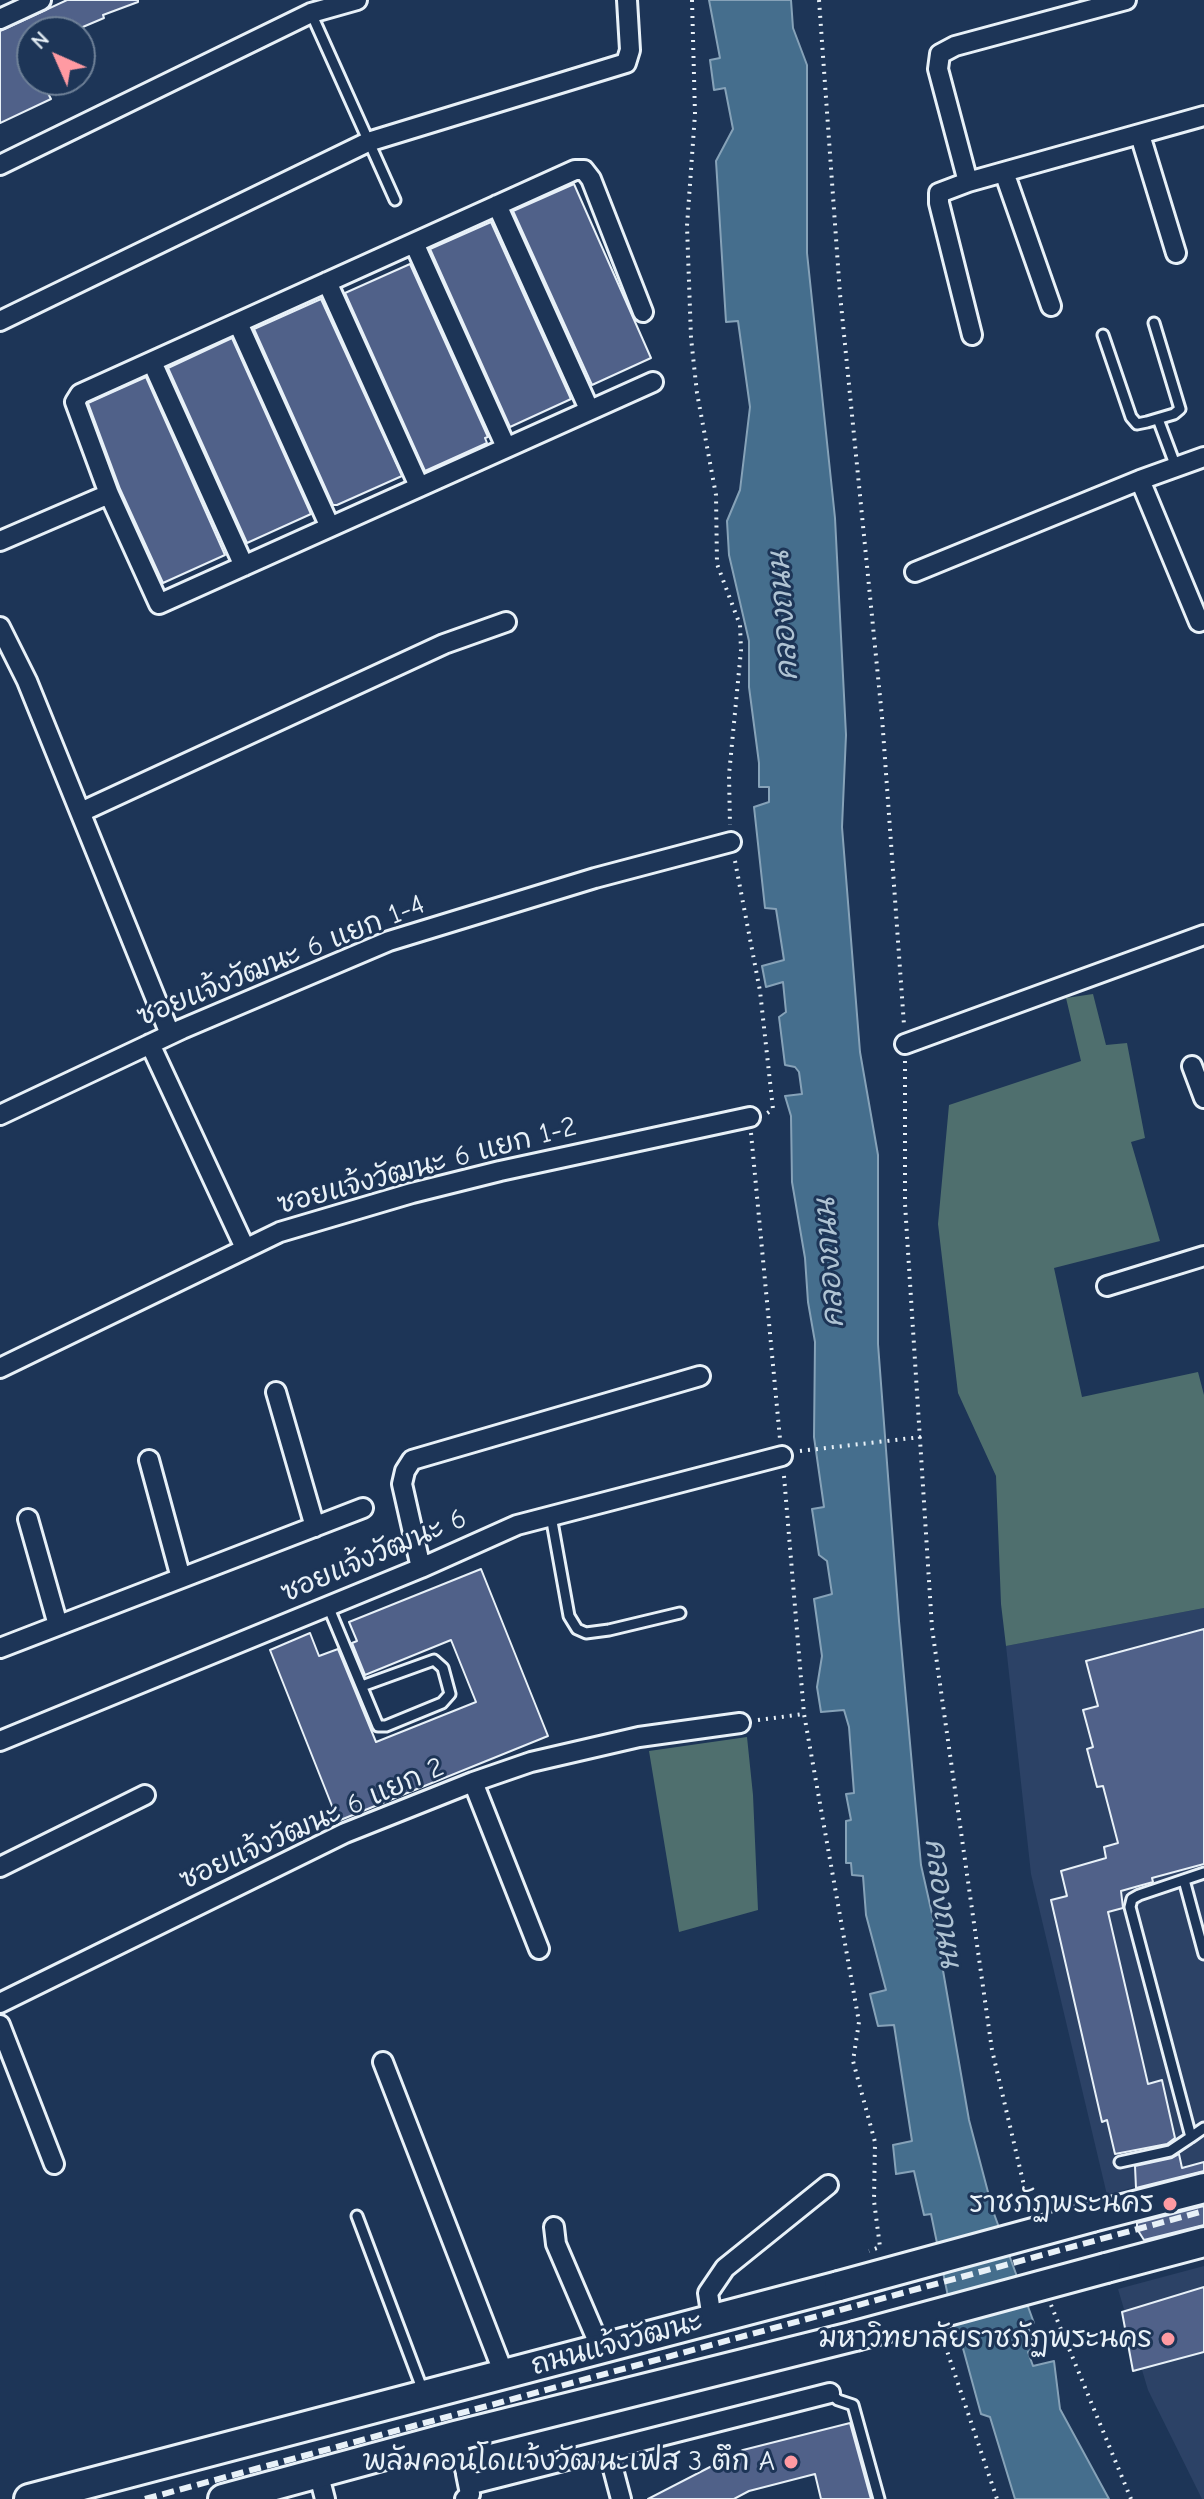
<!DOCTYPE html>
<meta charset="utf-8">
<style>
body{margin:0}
#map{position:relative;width:1204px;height:2499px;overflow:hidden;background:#1d3557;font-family:"Comic Neue",sans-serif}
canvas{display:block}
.north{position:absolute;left:16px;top:16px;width:80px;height:80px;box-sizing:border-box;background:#1d3557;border:2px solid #6e8097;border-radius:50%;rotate:315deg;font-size:22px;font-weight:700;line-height:32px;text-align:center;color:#e8f1f8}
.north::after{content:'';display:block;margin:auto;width:28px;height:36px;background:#ff9aa2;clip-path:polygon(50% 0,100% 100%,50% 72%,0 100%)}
</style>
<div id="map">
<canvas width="1204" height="2499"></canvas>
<div class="north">N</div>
</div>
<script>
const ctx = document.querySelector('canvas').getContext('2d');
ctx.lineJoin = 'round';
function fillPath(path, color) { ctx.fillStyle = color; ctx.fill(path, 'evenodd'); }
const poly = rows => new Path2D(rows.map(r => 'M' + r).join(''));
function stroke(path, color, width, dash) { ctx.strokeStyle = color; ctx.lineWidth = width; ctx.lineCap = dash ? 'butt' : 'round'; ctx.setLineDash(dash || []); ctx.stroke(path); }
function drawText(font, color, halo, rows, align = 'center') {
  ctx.font = font + ' "Comic Neue","Playpen Sans Thai",sans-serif'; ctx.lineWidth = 6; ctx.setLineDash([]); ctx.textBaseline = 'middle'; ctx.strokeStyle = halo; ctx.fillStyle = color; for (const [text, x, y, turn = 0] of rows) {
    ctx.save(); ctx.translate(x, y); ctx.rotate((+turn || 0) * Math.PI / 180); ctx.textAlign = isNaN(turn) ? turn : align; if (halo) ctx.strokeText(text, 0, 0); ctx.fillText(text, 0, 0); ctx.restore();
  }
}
const built = poly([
 [1204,1608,1204,2167,1107,2195,1031,1874,1006,1646],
 [1204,2266,1204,2499,1202,2499,1148,2390,1118,2289]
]);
const green = poly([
 [1093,994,1106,1045,1127,1043,1145,1138,1131,1142,1160,1241,1054,1268,1082,1397,1198,1372,1204,1395,1204,1608,1006,1646,1001,1604,996,1476,958,1393,938,1224,949,1105,1081,1061,1066,998],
 [747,1737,753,1795,758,1910,679,1932,649,1751]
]);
const water = poly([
 [709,0,791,0,793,28,807,65,807,253,835,518,846,735,842,827,860,1052,878,1155,878,1344,899,1621,921,1865,937,1936,969,2120,993,2211,1034,2323,1027,2324,1035,2347,1028,2352,1033,2366,1054,2361,1060,2409,1109,2499,1015,2499,990,2417,981,2414,961,2341,956,2335,931,2214,924,2215,914,2171,896,2174,893,2145,912,2141,894,2025,878,2026,870,1994,886,1990,866,1915,863,1876,852,1875,851,1863,846,1863,846,1821,851,1820,846,1794,854,1793,849,1727,844,1710,821,1712,817,1687,822,1656,814,1599,832,1594,827,1561,819,1555,812,1509,824,1507,814,1437,815,1342,808,1302,805,1258,792,1182,791,1116,785,1096,802,1094,799,1072,795,1067,785,1065,779,1017,786,1012,783,982,766,987,762,966,784,960,776,909,765,908,754,807,769,802,769,787,759,787,759,763,749,687,749,641,729,555,727,521,740,490,750,407,738,321,726,322,716,161,733,129,725,88,714,90,710,60,720,58,709,0]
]);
const building = poly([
 [67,0,138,0,138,2,103,15,104,18,71,32,32,32,32,80,41,80,51,99,0,123,0,31,67,0],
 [574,184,651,358,592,385,513,211,574,184],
 [491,222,571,399,510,427,430,249,491,222],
 [410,264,488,437,485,438,487,443,425,471,345,293,410,264],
 [321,299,402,476,337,505,333,505,254,329,321,299],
 [232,338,311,514,247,543,168,368,232,338],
 [146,377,225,555,163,583,120,489,88,403,146,377],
 [481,1569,548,1736,338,1821,270,1650,310,1633,319,1656,338,1649,376,1742,476,1702,451,1640,365,1675,352,1643,357,1641,349,1622,481,1569],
 [1204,1629,1204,1864,1152,1878,1153,1882,1121,1891,1123,1908,1108,1912,1148,2084,1162,2080,1175,2138,1167,2144,1115,2154,1107,2120,1102,2122,1051,1900,1067,1896,1061,1871,1106,1858,1104,1847,1118,1843,1103,1786,1097,1787,1087,1749,1093,1747,1083,1710,1098,1706,1086,1661,1204,1629],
 [1179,2154,1182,2168,1204,2162,1204,2171,1136,2188,1135,2166,1172,2158,1179,2154],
 [1204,2206,1204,2225,1144,2240,1137,2229,1137,2223,1204,2206],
 [1204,2287,1204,2352,1133,2371,1122,2312,1204,2287],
 [850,2423,871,2499,821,2499,815,2474,749,2491,734,2499,648,2499,743,2450,850,2423]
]);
const path = poly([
 [692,0,695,114,687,226,691,338,697,393,716,495,717,564,740,625,741,650,729,775,730,825],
 [819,0,840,294,882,717,904,1025],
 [735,861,760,991,773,1109,766,1114],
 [905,1061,905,1204,932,1628,992,2050,1030,2211],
 [751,1133,780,1439],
 [800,1451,921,1437],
 [784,1476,804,1714,859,2022,853,2061,875,2142,874,2201,880,2247,869,2251],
 [758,1720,804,1714],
 [1051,2305,1131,2499],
 [945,2345,997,2499]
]);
const service = poly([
 [311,13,395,200],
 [1103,335,1131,417,1137,424,1147,422,1174,414,1180,409,1154,323],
 [1158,419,1176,467],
 [551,1516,569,1616,577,1629,586,1633,609,1630,680,1613],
 [328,1606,378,1726,386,1726,442,1703,450,1694,443,1668,434,1660,362,1686],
 [1204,1873,1139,1895,1132,1899,1130,1907,1191,2137,1204,2128],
 [1184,1880,1204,1954],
 [1120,2162,1170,2151,1191,2137],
 [357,2216,423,2391],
 [830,2393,838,2400,853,2405,879,2499]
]);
const minor = poly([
 [0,19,41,0],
 [1140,135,1176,253],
 [0,165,311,13,357,0],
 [1004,172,1051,306],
 [968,182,938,69,940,54,955,46,1126,0],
 [497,205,589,409],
 [414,243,506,447],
 [327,282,419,486],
 [643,312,591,179,584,170,575,170,80,394,75,402,109,494,159,604,653,382],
 [0,321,368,142,626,63,630,50,627,0],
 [238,323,330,527],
 [972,335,939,203,939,193,968,182,1204,116],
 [152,362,244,566],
 [1140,480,1199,622],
 [0,541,109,494],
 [915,572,1140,480,1204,457],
 [0,627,27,681,170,1034],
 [81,812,444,644,506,622],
 [150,1044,245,1248],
 [905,1044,1204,935],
 [1192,1066,1204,1098],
 [0,1115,182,1029,389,941,595,878,731,842],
 [1107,1286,1204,1256],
 [0,1368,280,1232,412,1193,500,1171,750,1117],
 [276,1392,315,1527],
 [149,1460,181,1578],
 [28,1519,58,1625],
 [421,1568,402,1484,405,1471,412,1460,700,1376],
 [0,1648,363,1508],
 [0,1741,421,1568,517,1525,782,1456],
 [473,1782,539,1949],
 [0,1867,145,1795],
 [0,2003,345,1833,473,1782,531,1762,639,1737,740,1723],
 [0,2025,54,2164],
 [383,2062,504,2374],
 [554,2227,556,2244,601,2349],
 [712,2319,708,2293,725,2268,828,2185],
 [455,2436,468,2479,476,2483,830,2393],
 [608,2450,621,2499],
 [318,2472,325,2499],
 [465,2499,470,2494,466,2474]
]);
const primary = poly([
 [1092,2217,1204,2188],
 [1106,2268,1204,2242],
 [29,2499,839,2286],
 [223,2499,455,2436,855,2336]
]);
const rail = poly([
 [145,2499,1204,2211]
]);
const primaryBridge = poly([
 [839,2286,1092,2217],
 [855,2336,1106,2268]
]);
const markers = [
 [1170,2204,8,"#ff9aa2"],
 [1168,2339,8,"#ff9aa2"],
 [791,2462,8,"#ff9aa2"]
];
const streetNames = [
 ["ซอยแจ้งวัฒนะ 6 แยก 1-4",281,961,-22],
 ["ซอยแจ้งวัฒนะ 6 แยก 1-2",427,1166,-15],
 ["ซอยแจ้งวัฒนะ 6",374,1556,-23],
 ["ซอยแจ้งวัฒนะ 6 แยก 2",312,1824,-24],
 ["ถนนแจ้งวัฒนะ",617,2344,-15]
];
const poiNames = [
 ["ราชภัฏพระนคร",1154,2204],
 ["มหาวิทยาลัยราชภัฏพระนคร",1152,2339],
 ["พลัมคอนโดแจ้งวัฒนะเฟส 3 ตึก A",775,2462]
];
const waterNames = [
 ["คลองถนน",784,616,-94],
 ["คลองถนน",830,1263,-94],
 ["คลองถนน",942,1903,83]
];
fillPath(built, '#2c4266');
fillPath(green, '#4f6f6e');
fillPath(water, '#456e8d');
stroke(water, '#86a2b8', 2);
fillPath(building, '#506189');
stroke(building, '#e8f1f8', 2);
stroke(service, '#e8f1f8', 15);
stroke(minor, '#e8f1f8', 24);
stroke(primary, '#e8f1f8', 34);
stroke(path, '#e8f1f8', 4, [2, 6]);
stroke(service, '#1d3557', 9);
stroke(minor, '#1d3557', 18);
stroke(primary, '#1d3557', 28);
stroke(rail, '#e8f1f8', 6, [12, 6]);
stroke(primaryBridge, '#e8f1f8', 34, []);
stroke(primaryBridge, '#1d3557', 28);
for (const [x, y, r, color] of markers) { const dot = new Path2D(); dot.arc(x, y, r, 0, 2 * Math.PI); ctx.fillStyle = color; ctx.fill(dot); stroke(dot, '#1d3557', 3); }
drawText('28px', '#e8f1f8', '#1d3557', streetNames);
drawText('28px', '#e8f1f8', '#1d3557', poiNames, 'right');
drawText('italic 30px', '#afc3d3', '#1d3557', waterNames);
</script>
